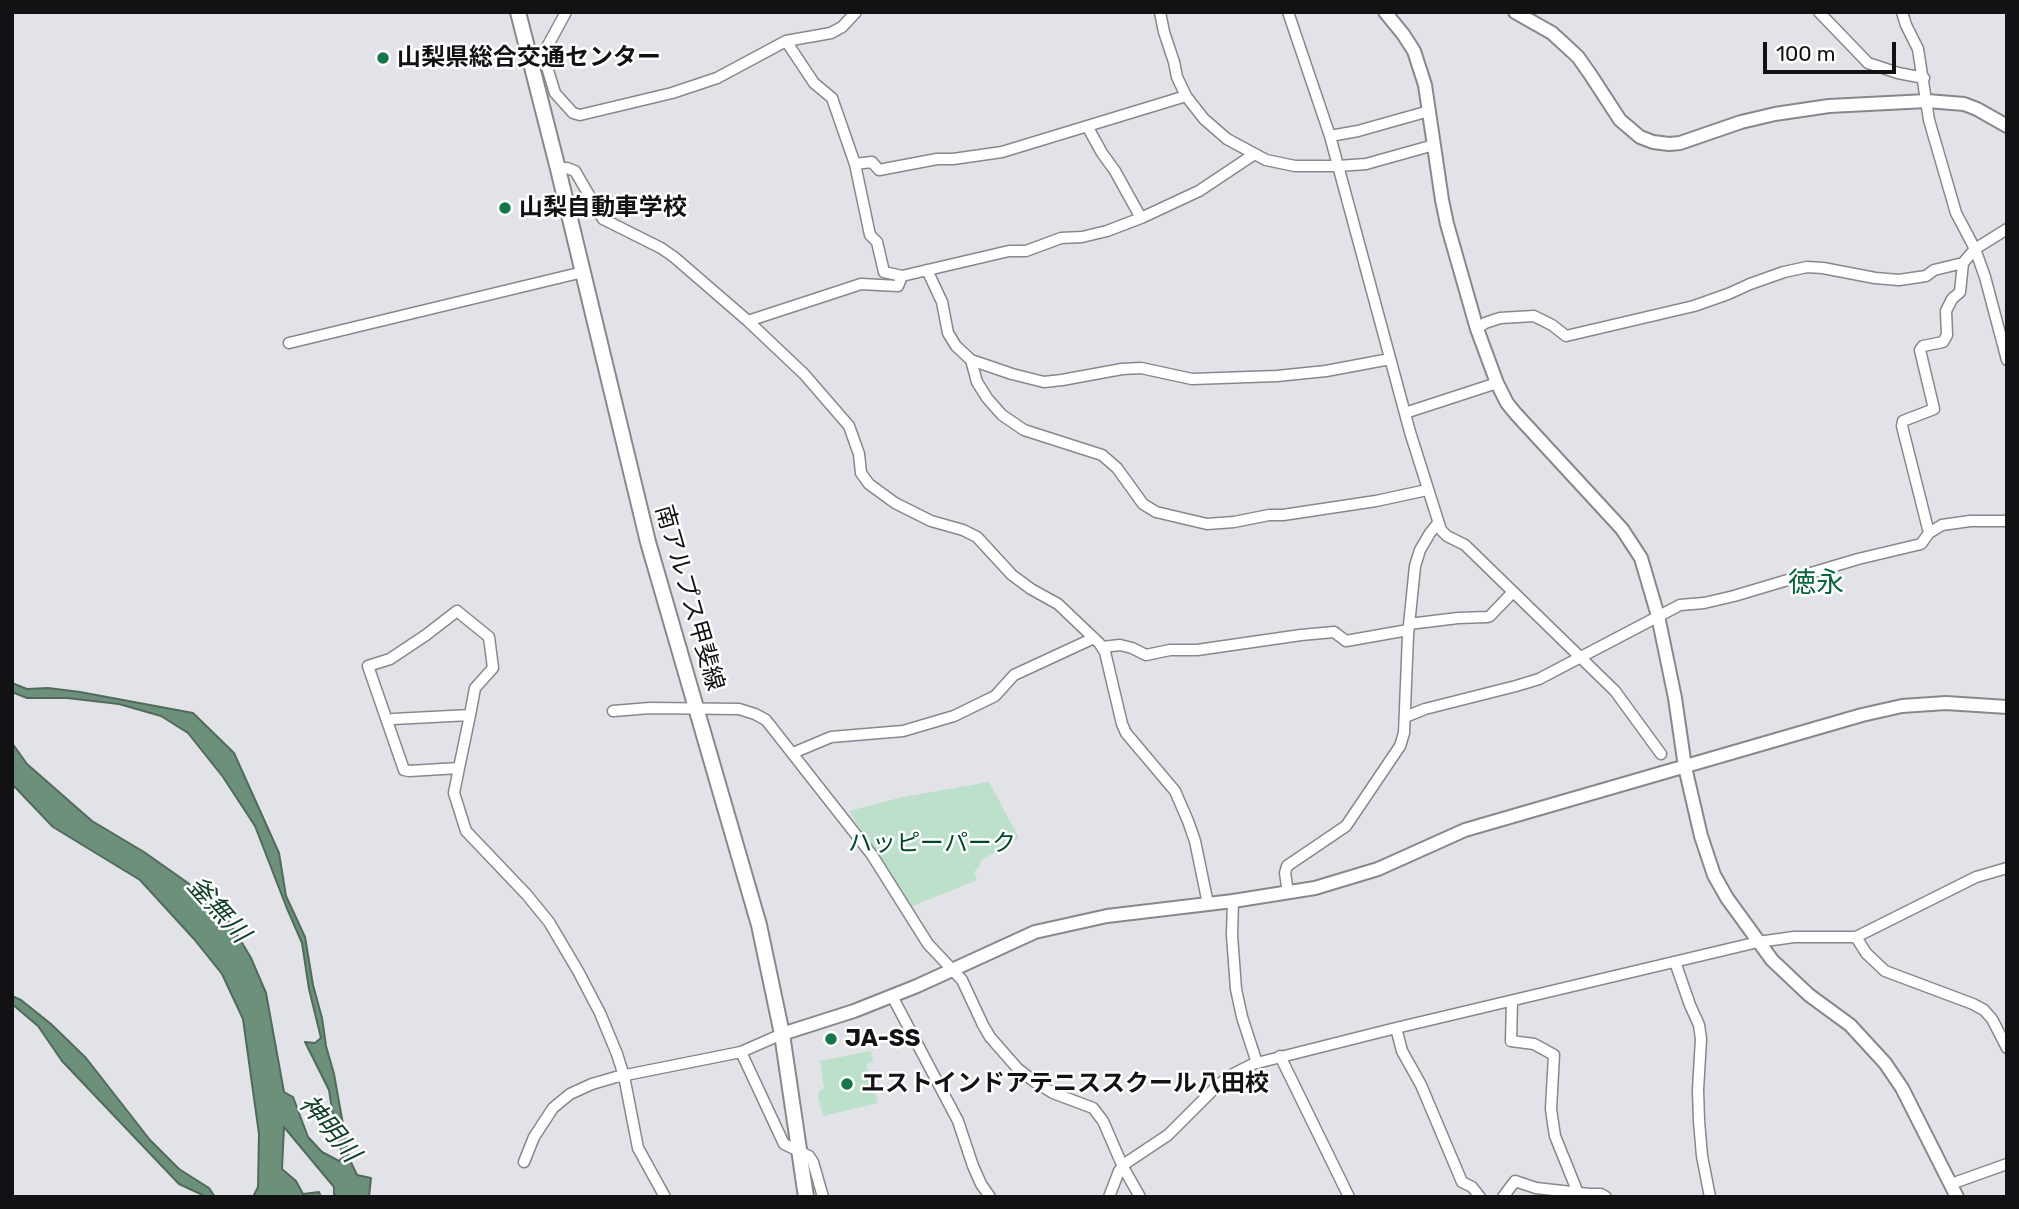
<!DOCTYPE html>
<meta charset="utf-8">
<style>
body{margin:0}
#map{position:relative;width:2019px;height:1209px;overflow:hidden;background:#e2e3e8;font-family:Rubik,sans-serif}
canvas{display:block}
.frame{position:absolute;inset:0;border:14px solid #121214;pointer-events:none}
.scale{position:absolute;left:1763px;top:42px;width:133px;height:32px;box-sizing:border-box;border:4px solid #121214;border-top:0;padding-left:9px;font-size:21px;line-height:24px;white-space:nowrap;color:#121214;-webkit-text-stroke:5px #fff;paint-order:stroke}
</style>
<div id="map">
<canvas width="2019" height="1209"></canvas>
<div class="frame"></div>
<div class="scale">100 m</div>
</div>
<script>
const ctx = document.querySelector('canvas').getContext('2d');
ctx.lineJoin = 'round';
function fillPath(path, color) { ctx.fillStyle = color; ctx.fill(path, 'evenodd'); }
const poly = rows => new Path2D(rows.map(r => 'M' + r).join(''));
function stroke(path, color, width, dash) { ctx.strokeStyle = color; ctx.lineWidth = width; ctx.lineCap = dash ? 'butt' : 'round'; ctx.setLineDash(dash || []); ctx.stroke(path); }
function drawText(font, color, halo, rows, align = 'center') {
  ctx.font = font + ' Rubik,"Noto Sans JP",sans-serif'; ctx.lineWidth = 5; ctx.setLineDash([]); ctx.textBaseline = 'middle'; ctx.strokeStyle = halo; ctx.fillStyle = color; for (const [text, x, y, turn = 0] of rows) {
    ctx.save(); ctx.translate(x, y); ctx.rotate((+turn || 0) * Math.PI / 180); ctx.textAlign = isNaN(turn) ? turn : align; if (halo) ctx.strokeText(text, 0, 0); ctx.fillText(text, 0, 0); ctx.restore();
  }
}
const green = poly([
 [989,782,1019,838,981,860,979,867,974,872,977,880,910,907,849,811,903,797],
 [871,1051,873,1061,866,1065,878,1103,823,1116,818,1097,819,1091,824,1088,820,1061]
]);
const water = poly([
 [12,683,27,689,48,688,80,692,193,713,234,753,279,853,286,896,305,937,313,985,322,1018,326,1046,334,1074,349,1158,357,1175,371,1178,369,1197,338,1197,334,1195,334,1187,284,1127,282,1169,296,1181,303,1194,319,1192,321,1197,253,1197,258,1187,259,1134,243,1019,222,974,194,939,140,880,53,827,12,784,12,743,27,764,92,821,144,852,188,883,229,921,251,958,266,993,284,1092,293,1097,308,1137,322,1152,339,1161,343,1157,336,1134,329,1090,305,1042,315,1043,321,1038,309,989,302,943,286,906,255,826,223,777,188,733,161,716,119,704,67,698,27,698,12,692,12,683],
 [12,996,21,1000,51,1024,86,1058,150,1140,179,1169,209,1188,215,1197,207,1197,179,1184,62,1061,38,1026,12,1004,12,996]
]);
const minor = poly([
 [1160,12,1164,32,1174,62,1177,77,1186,96],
 [1288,12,1330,136,1410,432,1441,530,1447,536,1465,545,1615,691,1661,754],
 [1819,12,1868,63,1898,73,1924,78],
 [1902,12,1906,25,1918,49,1929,120,1956,213,1975,249,1985,277,2007,360],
 [786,41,814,83,832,98,855,164,870,235,877,242,884,272,902,276,1009,251,1026,251,1061,238,1082,237,1107,231,1141,218,1199,191,1253,155],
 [543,54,555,93,573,113,580,115,672,93,717,78,786,41,831,33,842,27,856,12],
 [541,58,566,12],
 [1087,126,1102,153,1115,171,1141,218],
 [1330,136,1358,131,1429,111],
 [855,164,872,162,879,170,937,159,953,159,1002,152,1186,96,1204,119,1227,139,1266,160,1295,166,1338,166,1366,164,1434,145],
 [558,169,567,168,575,171,603,219,661,248,674,257,748,321,804,374,849,426,859,454,861,473,869,484,895,503,931,521,963,530,977,537,1012,575,1031,589,1058,604,1099,643,1105,652,1122,724,1126,733,1175,791,1188,821,1195,841,1208,904],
 [927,270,942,302,948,333,956,346,971,360,1012,374,1044,382,1062,380,1122,369,1141,368,1192,379,1277,376,1326,371,1390,359],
 [748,321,861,284,898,286,902,276],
 [1477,329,1485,323,1500,318,1534,316,1552,325,1566,336,1694,306,1728,294,1750,284,1784,272,1807,267,1823,268,1875,278,1899,280,1926,276,1934,270,1963,263],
 [289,343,583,272],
 [971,360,977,382,987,398,1002,415,1024,430,1102,455,1117,468,1143,504,1156,512,1207,524,1234,522,1269,515,1283,515,1376,501,1427,490],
 [1405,413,1497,383],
 [1929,533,1942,525,1970,521,2007,521],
 [1409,624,1458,618,1487,617,1490,616,1513,592],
 [1102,647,1120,645,1132,648,1146,655,1170,650,1197,650,1301,635,1334,632,1346,641,1408,630],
 [613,711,650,708,739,709,755,714,766,720,872,855,928,944,962,980,983,1025,990,1037,1018,1069,1035,1082,1053,1093,1093,1108,1103,1121,1123,1167,1140,1197],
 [1405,717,1425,709,1516,686,1539,679,1680,605,1704,603,1734,596,1858,559,1921,544,1929,533,1902,426,1903,421,1934,409,1920,350,1923,346,1943,342,1947,335,1946,311,1952,299,1960,292,1963,263,1975,249,2007,229],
 [387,721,393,719,470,715],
 [793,753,831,737,903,731,954,716,995,696,1014,675,1094,638],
 [459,768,409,771,404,770,368,666,390,659,426,635,457,611,489,637,493,668,475,688,470,715,459,768,454,793,466,831,527,895,549,922,578,971,600,1013,617,1054,624,1076,638,1148,665,1197],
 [1288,892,1285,873,1287,866,1346,826,1400,746,1404,733,1408,635,1415,566,1420,550,1430,533,1438,523],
 [1233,901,1232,935,1236,989,1242,1017,1257,1063],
 [1856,937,1866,953,1885,971,1973,1004,1984,1010,1992,1019,2007,1048],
 [1675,962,1690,1005,1699,1025,1701,1039,1698,1090,1699,1121,1702,1156,1710,1197],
 [892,996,958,1121,973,1166,981,1184,990,1197],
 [1512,1001,1511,1041,1534,1044,1554,1055,1551,1109,1553,1123,1555,1136,1578,1193],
 [1396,1028,1402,1051,1421,1085,1462,1182,1472,1187,1480,1197],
 [741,1052,784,1144,809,1156,813,1162,823,1197],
 [1280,1056,1349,1197],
 [524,1162,534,1137,553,1108,570,1094,592,1084,616,1077,741,1052,782,1034],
 [1951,1184,2007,1164],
 [1109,1197,1119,1171,1126,1163,1168,1135,1219,1084,1235,1073,1253,1064,1396,1028,1758,942,1794,937,1856,937,1976,877,2007,868],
 [1503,1197,1515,1181,1536,1188,1589,1194,1601,1194,1606,1197]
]);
const tertiary = poly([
 [1385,12,1403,34,1414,51,1425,85,1442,200,1447,224,1477,329,1497,383,1507,403,1516,414,1622,529,1641,558,1658,616,1675,698,1685,767,1701,836,1714,875,1727,898,1772,960,1809,995,1850,1025,1885,1063,1902,1088,1957,1197],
 [1515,12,1552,33,1564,44,1578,57,1590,74,1620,120,1640,137,1653,142,1669,144,1680,143,1741,122,1775,114,1829,106,1927,101,1964,104,1977,109,2007,126],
 [782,1034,854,1011,917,986,1035,932,1107,916,1233,901,1315,888,1378,869,1465,830,1862,715,1902,706,1946,703,2007,707]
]);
const secondary = poly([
 [518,12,558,169,648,542,759,925,782,1034,806,1197]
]);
const markers = [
 [383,58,7,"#18754a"],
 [505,208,7,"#18754a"],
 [831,1039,7,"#18754a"],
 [847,1084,7,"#18754a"]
];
const poiNames = [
 ["山梨県総合交通センター",397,58],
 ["山梨自動車学校",519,208],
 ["JA-SS",845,1039],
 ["エストインドアテニススクール八田校",861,1084]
];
const streetNames = [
 ["南アルプス甲斐線",689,598,74]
];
const parkNames = [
 ["ハッピーパーク",932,844]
];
const waterNames = [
 ["釜無川",218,910,48],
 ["神明川",329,1129,50]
];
const quarterNames = [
 ["徳永",1816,584]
];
fillPath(green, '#bce0c9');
fillPath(water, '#6c907a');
stroke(water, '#516a5b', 2);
stroke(minor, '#87888c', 13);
stroke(tertiary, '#87888c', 16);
stroke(secondary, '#87888c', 18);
stroke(minor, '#fff', 10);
stroke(tertiary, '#fff', 12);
stroke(secondary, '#fff', 14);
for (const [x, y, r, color] of markers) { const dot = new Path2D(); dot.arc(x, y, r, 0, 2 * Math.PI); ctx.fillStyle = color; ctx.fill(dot); stroke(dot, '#fff', 2.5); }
drawText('bold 24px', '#121214', '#fff', poiNames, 'left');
drawText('24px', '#121214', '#fff', streetNames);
drawText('24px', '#014729', '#fff', parkNames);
drawText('italic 26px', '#124029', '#fff', waterNames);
drawText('28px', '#0c643d', '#fff', quarterNames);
</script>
